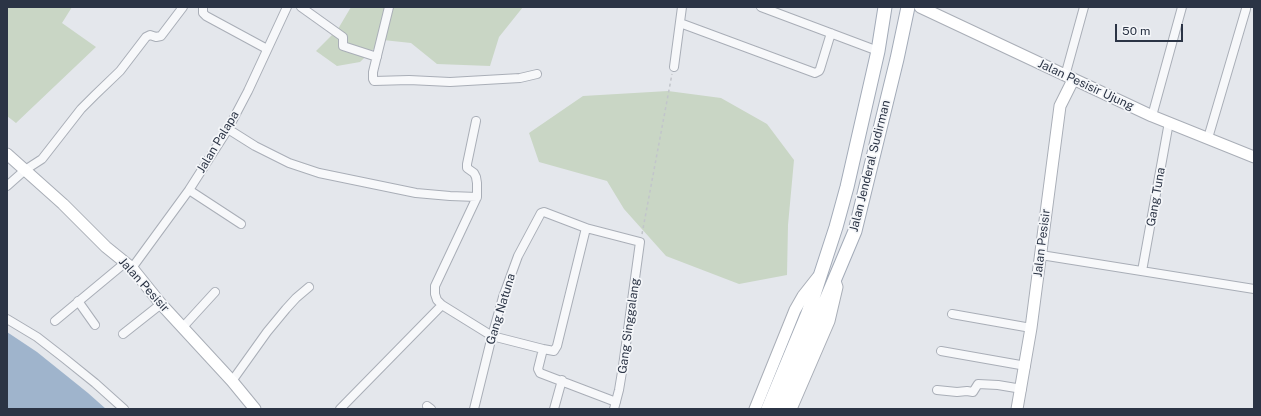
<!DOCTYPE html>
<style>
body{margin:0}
#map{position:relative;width:1261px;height:416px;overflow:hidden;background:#e4e7ec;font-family:"Public Sans",sans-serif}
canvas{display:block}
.frame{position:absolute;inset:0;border:8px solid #2b3445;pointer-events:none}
.scale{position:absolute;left:1115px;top:24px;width:68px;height:18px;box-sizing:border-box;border:2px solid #2b3445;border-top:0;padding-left:5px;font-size:12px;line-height:14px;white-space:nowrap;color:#2b3445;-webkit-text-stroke:3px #f4f6f9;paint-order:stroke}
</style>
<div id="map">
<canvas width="1261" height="416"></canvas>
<div class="frame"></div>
<div class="scale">50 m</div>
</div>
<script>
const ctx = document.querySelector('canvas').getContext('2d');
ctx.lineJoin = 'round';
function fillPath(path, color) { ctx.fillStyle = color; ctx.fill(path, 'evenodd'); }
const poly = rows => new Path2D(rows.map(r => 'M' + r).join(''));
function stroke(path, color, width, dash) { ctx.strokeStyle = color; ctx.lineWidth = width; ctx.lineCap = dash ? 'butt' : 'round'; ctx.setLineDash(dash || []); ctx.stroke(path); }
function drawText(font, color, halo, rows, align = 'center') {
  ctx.font = font + ' "Public Sans",sans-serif'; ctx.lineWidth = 3.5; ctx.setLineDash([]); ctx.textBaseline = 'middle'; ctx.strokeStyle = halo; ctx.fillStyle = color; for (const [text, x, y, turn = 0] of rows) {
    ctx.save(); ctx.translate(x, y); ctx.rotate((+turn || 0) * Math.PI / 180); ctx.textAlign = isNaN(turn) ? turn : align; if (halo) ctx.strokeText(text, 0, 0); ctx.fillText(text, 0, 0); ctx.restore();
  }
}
const green = poly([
 [7,7,72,7,62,23,96,47,16,123,7,116],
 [351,7,523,7,499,37,490,66,437,64,411,43,383,40,360,62,337,66,316,51,338,29],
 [668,91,721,98,767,124,794,160,788,225,787,275,739,284,666,256,624,209,607,181,539,162,529,133,583,96]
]);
const water = poly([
 [7,332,37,352,88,393,106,409,7,409]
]);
const path = poly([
 [642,234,672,74]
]);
const street = poly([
 [203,7,203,13,206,16,267,49],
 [301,7,343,37,343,46,377,57],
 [389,7,373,72,373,79,374,81,409,80,450,82,520,78,537,74],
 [761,7,878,51],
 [680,23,815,73,819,71,820,69,831,33],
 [674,67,682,7],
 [1065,76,1084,7],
 [1152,116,1182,7],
 [476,121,467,164,467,168,474,173,476,177,477,183,477,197,435,286,435,294,437,300,442,305,492,336,543,349,538,369,540,373,616,402],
 [228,129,255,146,289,163,319,173,416,193,450,196,477,197],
 [1208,138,1246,9],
 [7,186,25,170,42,159,81,109,95,95,120,71,146,37,150,35,156,37,161,36,183,7],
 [189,190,241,224],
 [1041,255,1254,289],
 [132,268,189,190,228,129,248,91,287,7],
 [1142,271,1169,122],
 [78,301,95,325],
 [952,314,1031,328],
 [7,319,37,337,64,358,95,383,124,409],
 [55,321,126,262],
 [183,327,215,292],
 [123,334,161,304],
 [543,349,554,351,557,346,586,228],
 [941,351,1026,366],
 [232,381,267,332,286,309,296,298,309,287],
 [937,390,957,392,967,391,973,392,978,384,998,385,1022,389],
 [427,406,431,409],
 [340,409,442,305],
 [474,409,492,336,503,297,518,256,541,213,544,212,586,228,640,242,623,366,619,390,614,409],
 [554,409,562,380]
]);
const secondary = poly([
 [920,7,1152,116,1254,157],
 [7,154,63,204,106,247,132,268,161,304,232,381,255,409],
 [755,409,795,310,803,296,818,277],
 [791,409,829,321,837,287,835,281],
 [1017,409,1031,328,1060,106,1073,80]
]);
const primary = poly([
 [768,409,808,313,836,227,847,187,878,51,885,7],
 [780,409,855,231,897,59,908,7]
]);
const streetNames = [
 ["Jalan Pesisir Ujung",1086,85,25],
 ["Jalan Palapa",218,142,-59],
 ["Jalan Jenderal Sudirman",870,166,-76],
 ["Gang Tuna",1156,197,-80],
 ["Jalan Pesisir",1042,243,-83],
 ["Jalan Pesisir",144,285,48],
 ["Gang Natuna",501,309,-73],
 ["Gang Singgalang",629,326,-82]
];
fillPath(green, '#c9d6c5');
fillPath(water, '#9fb4cc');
stroke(street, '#a9aeb7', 10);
stroke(secondary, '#a9aeb7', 13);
stroke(primary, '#a3abb8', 15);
stroke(path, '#c2c5cb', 1.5, [3, 3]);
stroke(street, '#f7f8fa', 8);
stroke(secondary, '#fff', 11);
stroke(primary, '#fff', 13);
drawText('12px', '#2b3445', '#f4f6f9', streetNames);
</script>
